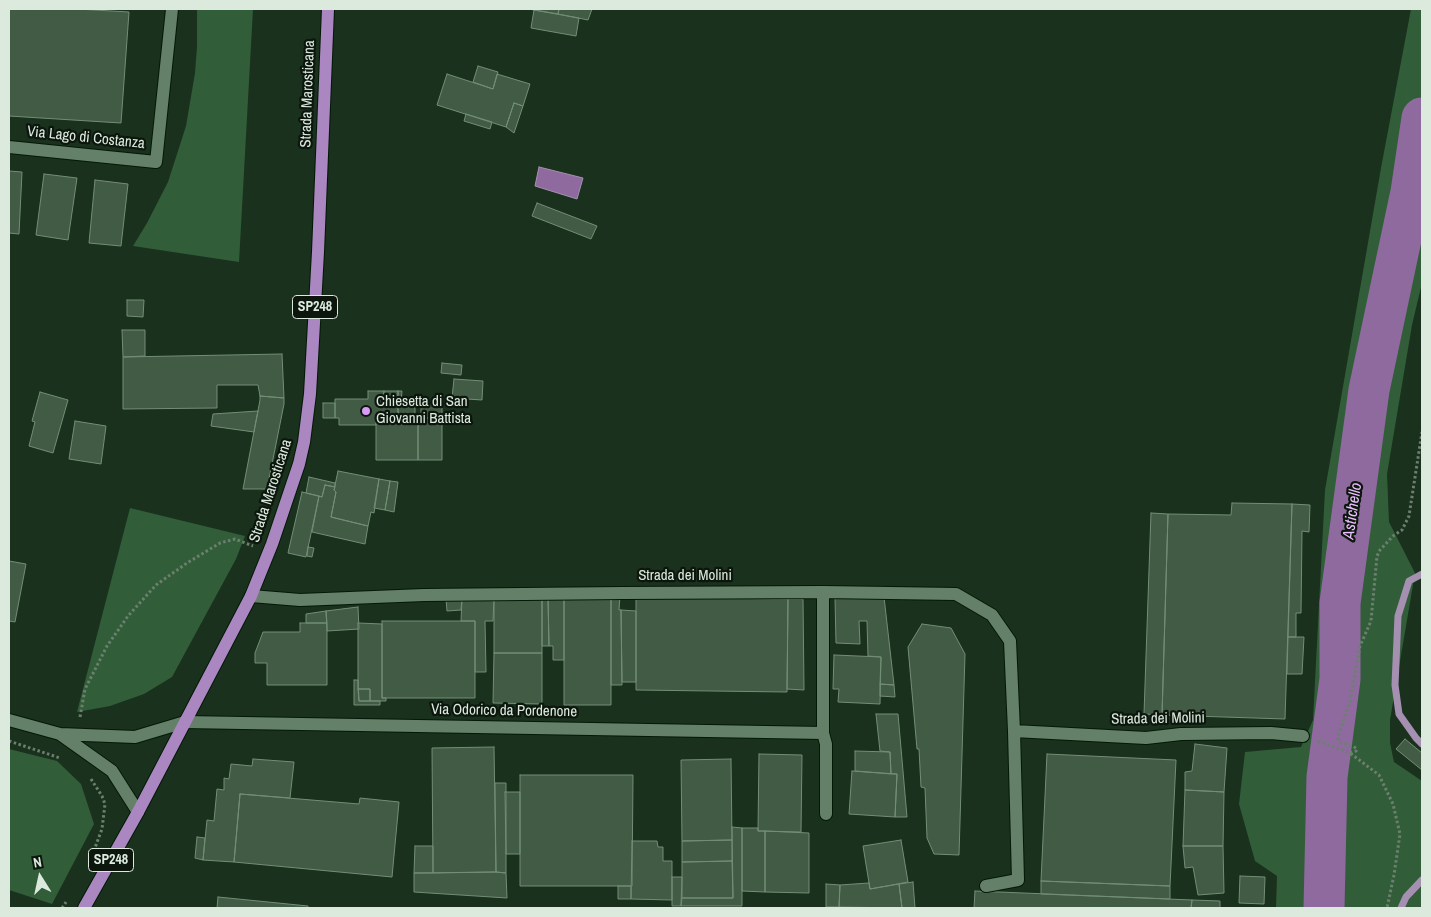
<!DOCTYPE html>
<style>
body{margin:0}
#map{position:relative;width:1431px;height:917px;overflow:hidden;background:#1a311e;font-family:"Archivo Narrow",sans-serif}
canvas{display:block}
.frame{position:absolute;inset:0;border:10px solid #dbeadd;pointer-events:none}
.north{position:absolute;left:15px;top:852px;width:50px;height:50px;-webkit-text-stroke:4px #0c160d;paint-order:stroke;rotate:350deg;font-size:14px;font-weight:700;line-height:20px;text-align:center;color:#dbeadd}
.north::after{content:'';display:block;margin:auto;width:18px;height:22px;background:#dbeadd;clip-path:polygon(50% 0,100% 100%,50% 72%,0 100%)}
</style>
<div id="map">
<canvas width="1431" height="917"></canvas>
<div class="frame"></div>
<div class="north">N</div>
</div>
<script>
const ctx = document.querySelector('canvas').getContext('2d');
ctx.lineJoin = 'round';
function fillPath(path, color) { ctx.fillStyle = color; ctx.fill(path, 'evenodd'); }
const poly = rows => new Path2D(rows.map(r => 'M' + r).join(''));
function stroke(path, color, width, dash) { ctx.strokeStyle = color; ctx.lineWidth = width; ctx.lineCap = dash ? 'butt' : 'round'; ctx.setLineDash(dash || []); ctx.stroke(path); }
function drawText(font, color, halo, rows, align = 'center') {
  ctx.font = font + ' "Archivo Narrow",sans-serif'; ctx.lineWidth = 4.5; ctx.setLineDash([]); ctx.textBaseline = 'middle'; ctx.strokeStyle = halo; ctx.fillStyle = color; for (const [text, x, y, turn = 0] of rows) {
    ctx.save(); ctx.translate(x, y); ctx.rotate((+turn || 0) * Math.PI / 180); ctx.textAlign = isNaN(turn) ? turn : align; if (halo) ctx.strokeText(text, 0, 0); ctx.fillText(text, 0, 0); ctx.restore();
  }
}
const green = poly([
 [197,9,253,9,239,262,133,246,147,223,168,182,186,126,195,73,197,47],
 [1411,9,1422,9,1422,283,1412,325,1387,474,1389,522,1415,573,1390,720,1390,743,1394,762,1422,781,1422,908,1276,908,1277,876,1255,861,1239,804,1245,752,1301,747,1313,720,1325,490,1381,168],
 [130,508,245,536,236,559,172,677,144,694,110,706,77,712],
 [9,749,57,761,81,784,94,824,52,904,9,890]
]);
const water = poly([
 [539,167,583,178,577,199,535,186,539,167]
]);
const stream = poly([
 [1422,574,1409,581,1398,616,1395,685,1399,714,1416,738,1422,744],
 [1401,908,1406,897,1422,880]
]);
const river = poly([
 [1324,908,1327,777,1340,679,1340,603,1369,390,1411,192,1422,118]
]);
const building = poly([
 [9,9,77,9,129,12,121,123,9,116,9,9],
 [528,9,559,9,558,14,528,9],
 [559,9,592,9,588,20,558,14,559,9],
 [534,10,579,18,576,36,531,28,534,10],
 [478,66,498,72,493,89,473,82,478,66],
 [447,74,493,89,497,74,530,84,523,106,514,103,506,127,437,105,447,74],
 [514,103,523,106,514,133,506,127,514,103],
 [466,114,492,122,490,129,464,121,466,114],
 [9,171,22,172,19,234,9,233,9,171],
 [44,174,77,178,68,240,36,235,44,174],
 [95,180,128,184,121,246,89,243,95,180],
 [537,203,597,226,591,239,532,216,537,203],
 [127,300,144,300,143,317,127,316,127,300],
 [122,330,145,330,145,356,123,357,122,330],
 [282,354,284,398,260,396,258,385,217,385,217,408,123,409,123,357,282,354],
 [442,363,462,365,461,375,441,373,442,363],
 [454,379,483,381,482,400,452,398,454,379],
 [368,391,384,391,383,404,398,404,398,420,376,420,376,425,339,425,339,418,335,418,335,399,368,399,368,391],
 [384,391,398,391,398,404,383,404,384,391],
 [398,391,402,391,401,403,415,402,415,417,418,418,418,460,376,460,376,420,398,420,398,391],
 [40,392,68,400,53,453,29,446,35,422,32,421,40,392],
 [260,396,284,398,284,404,267,489,243,489,260,400,260,396],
 [323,403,335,403,335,418,323,418,323,403],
 [421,405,442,405,442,418,421,418,421,405],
 [258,411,254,432,211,426,213,414,258,411],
 [418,418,442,418,442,460,418,460,418,418],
 [75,421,106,426,101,464,69,459,75,421],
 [338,471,379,479,374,513,371,512,368,526,331,517,336,492,334,490,338,471],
 [309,477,335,483,335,487,325,485,322,497,306,493,309,477],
 [379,479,390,481,385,510,374,508,379,479],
 [390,481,398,482,394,512,385,510,390,481],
 [325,485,335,487,334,490,336,492,331,517,368,526,365,544,312,532,319,496,322,497,325,485],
 [302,492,319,496,306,557,288,553,302,492],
 [1232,503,1292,504,1285,719,1162,715,1168,514,1231,515,1232,503],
 [1292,504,1310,505,1309,532,1302,531,1301,613,1296,613,1296,637,1288,637,1292,504],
 [1151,513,1168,514,1162,715,1144,714,1151,513],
 [308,547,314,548,312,557,307,556,308,547],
 [9,561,26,564,15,622,9,621,9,561],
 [494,595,542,595,542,653,494,653,494,595],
 [620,596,619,610,621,610,622,685,611,685,611,597,620,596],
 [542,597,548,597,549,646,542,646,542,597],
 [548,597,564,597,564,660,553,660,553,646,549,646,548,597],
 [564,597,611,597,611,705,564,705,564,597],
 [636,597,788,599,787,692,636,690,636,597],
 [884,597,894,685,880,684,881,657,868,656,867,621,859,621,860,644,836,643,835,598,884,597],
 [494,598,493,621,485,621,486,672,475,672,475,621,461,621,462,599,494,598],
 [446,599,462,599,461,610,447,611,446,599],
 [788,599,803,599,804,690,787,689,788,599],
 [358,607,359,629,327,631,326,611,358,607],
 [621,610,636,611,636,682,622,682,621,610],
 [326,611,327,623,306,623,306,614,326,611],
 [382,621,475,621,475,698,382,698,382,621],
 [300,623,327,623,327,685,267,685,267,663,255,663,255,653,263,632,300,632,300,623],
 [358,623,382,624,382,698,386,698,386,701,370,701,370,689,358,689,358,623],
 [922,624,951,628,965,654,959,855,934,854,927,838,925,788,921,787,919,749,917,749,908,647,922,624],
 [1288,637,1304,637,1302,674,1287,674,1288,637],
 [494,653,542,653,542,704,493,703,494,653],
 [834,655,881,657,880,704,838,702,839,689,833,689,834,655],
 [354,680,358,680,359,701,380,701,380,705,354,705,354,680],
 [880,684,894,685,895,697,880,696,880,684],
 [358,689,370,689,370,701,359,701,358,689],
 [876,714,898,714,907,817,895,817,897,774,891,774,890,752,880,751,876,714],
 [1405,739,1422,753,1422,770,1396,749,1405,739],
 [1195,744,1227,748,1224,792,1185,790,1185,772,1192,771,1195,744],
 [494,747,496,872,433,873,432,748,494,747],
 [855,751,890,752,891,774,855,771,855,751],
 [759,754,802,755,801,832,758,831,759,754],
 [1047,754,1176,760,1170,886,1041,881,1047,754],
 [253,759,294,762,290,798,240,794,234,862,203,860,207,820,214,821,217,789,224,790,224,778,229,779,231,764,252,766,253,759],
 [731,759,732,840,682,841,681,760,731,759],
 [852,771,897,774,895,817,849,814,852,771],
 [520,775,633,775,632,886,520,886,520,775],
 [495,783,506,783,506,873,496,872,495,783],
 [1185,790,1224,792,1223,846,1183,846,1185,790],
 [505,792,520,792,520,854,506,854,505,792],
 [240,794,359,804,360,798,399,802,392,877,234,862,240,794],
 [732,827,742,828,742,906,681,906,682,898,733,898,732,827],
 [742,828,758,828,758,831,765,831,765,892,742,891,742,828],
 [765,831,809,833,809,893,765,892,765,831],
 [197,837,205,838,203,860,195,858,197,837],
 [732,840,732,861,682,862,682,841,732,840],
 [901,840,908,882,870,889,863,846,901,840],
 [632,841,657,841,658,847,663,847,663,861,672,861,672,900,631,899,632,841],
 [415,846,433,846,433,873,414,873,415,846],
 [1183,846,1223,846,1224,893,1198,895,1193,867,1185,868,1183,846],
 [732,861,733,898,682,898,682,862,732,861],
 [496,872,506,873,507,898,414,892,414,873,496,872],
 [1240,876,1265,877,1264,904,1239,903,1240,876],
 [672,877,682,877,681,906,672,906,672,877],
 [1041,881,1170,886,1170,899,1041,894,1041,881],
 [913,882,915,908,902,908,899,884,913,882],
 [869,883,870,889,899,884,902,908,839,907,840,885,869,883],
 [826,884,840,885,839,907,826,907,826,884],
 [618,886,631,886,631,899,618,899,618,886],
 [975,891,1192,900,1191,908,974,908,975,891],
 [218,897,308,906,308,908,217,908,218,897],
 [1192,900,1220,901,1220,908,1191,908,1192,900]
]);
const path = poly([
 [80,717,85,689,107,646,128,616,156,585,187,563,220,543,235,539,253,546],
 [9,741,60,758],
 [1318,741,1350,753,1379,775,1393,804,1400,834,1394,875,1387,908],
 [1350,753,1356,751,1357,749,1353,746,1339,742,1338,736,1350,701,1360,646,1371,621,1377,556,1380,550,1393,536,1402,530,1409,516,1422,432],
 [91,779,102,796,105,804,102,829,93,853],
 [62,908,66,902]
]);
const street = poly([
 [9,147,156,162,172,9],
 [251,596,300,600,424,595,623,593,823,592,956,594,992,615,1010,641,1014,731,1146,738,1181,734,1271,733,1303,736],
 [185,722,823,733,823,592],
 [823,733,826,744,826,814],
 [986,886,1018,880,1014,731]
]);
const secondary = poly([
 [9,720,60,734,135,737,185,722],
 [60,734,112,771,138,812]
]);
const primary = poly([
 [84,908,138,812,251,596,272,544,299,464,304,442,310,394,318,252,328,9]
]);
const markers = [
 [366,411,5,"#da9af6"]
];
const shields = [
 [315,307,45],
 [111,860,45]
];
const shieldNames = [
 ["SP248",315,307],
 ["SP248",111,860]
];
const streetNames = [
 ["Strada Marosticana",308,94,-88],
 ["Via Lago di Costanza",86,138,6],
 ["Strada Marosticana",271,491,-72],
 ["Strada dei Molini",685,576],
 ["Via Odorico da Pordenone",504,711,1],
 ["Strada dei Molini",1158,719,-1]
];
const poiNames = [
 ["Chiesetta di San",376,402],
 ["Giovanni Battista",376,419]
];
const waterNames = [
 ["Astichello",1353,511,-82]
];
fillPath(green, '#325d39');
fillPath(water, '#8f6a9f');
stroke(water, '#a690b2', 1);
stroke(stream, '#a690b2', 7);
stroke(river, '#8f6a9f', 41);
fillPath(building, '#425b45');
stroke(building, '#738e76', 1);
stroke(street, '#031907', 14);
stroke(secondary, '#031907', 14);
stroke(primary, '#031907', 14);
stroke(path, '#6c806f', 3, [2.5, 2.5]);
stroke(street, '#658069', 12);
stroke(secondary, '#658069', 12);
stroke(primary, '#ab87c1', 12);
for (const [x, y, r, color] of markers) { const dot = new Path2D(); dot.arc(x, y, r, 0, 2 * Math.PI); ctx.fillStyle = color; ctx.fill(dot); stroke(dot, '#0c160d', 2); }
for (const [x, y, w] of shields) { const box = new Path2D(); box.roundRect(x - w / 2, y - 11.5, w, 23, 4); ctx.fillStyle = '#0c160d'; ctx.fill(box); stroke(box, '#dbeadd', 1); }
drawText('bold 14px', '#dbeadd', null, shieldNames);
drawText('15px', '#dbeadd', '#0c160d', streetNames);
drawText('15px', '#dbeadd', '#0c160d', poiNames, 'left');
drawText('italic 16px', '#ebc0fe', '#0c160d', waterNames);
</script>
